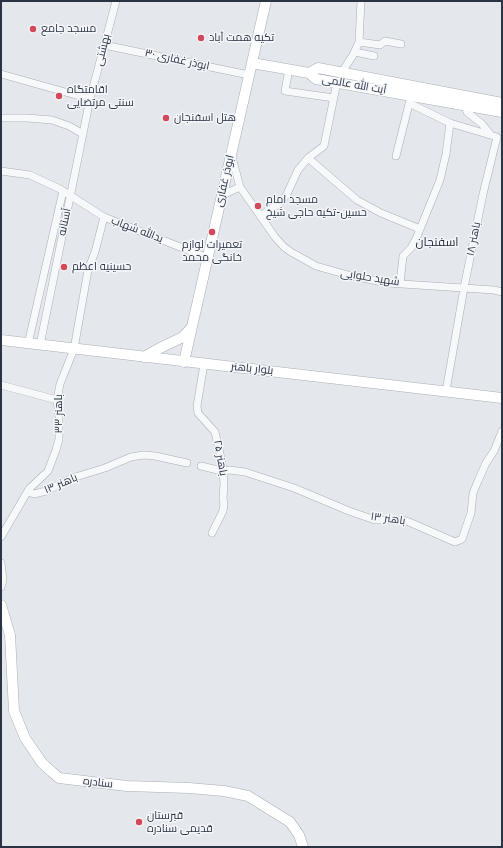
<!DOCTYPE html>
<meta charset="utf-8">
<style>
body{margin:0}
#map{position:relative;width:503px;height:848px;overflow:hidden;background:#e4e7ec;font-family:"Varela Round",sans-serif}
canvas{display:block}
.frame{position:absolute;inset:0;border:2px solid #2b3445;pointer-events:none}
</style>
<div id="map">
<canvas width="503" height="848"></canvas>
<div class="frame"></div>
</div>
<script>
const ctx = document.querySelector('canvas').getContext('2d');
ctx.lineJoin = 'round';
const poly = rows => new Path2D(rows.map(r => 'M' + r).join(''));
function stroke(path, color, width, dash) { ctx.strokeStyle = color; ctx.lineWidth = width; ctx.lineCap = dash ? 'butt' : 'round'; ctx.setLineDash(dash || []); ctx.stroke(path); }
function drawText(font, color, halo, rows, align = 'center') {
  ctx.font = font + ' "Varela Round",Cairo,sans-serif'; ctx.lineWidth = 3; ctx.setLineDash([]); ctx.textBaseline = 'middle'; ctx.strokeStyle = halo; ctx.fillStyle = color; for (const [text, x, y, turn = 0] of rows) {
    ctx.save(); ctx.translate(x, y); ctx.rotate((+turn || 0) * Math.PI / 180); ctx.textAlign = isNaN(turn) ? turn : align; if (halo) ctx.strokeText(text, 0, 0); ctx.fillText(text, 0, 0); ctx.restore();
  }
}
const street = poly([
 [359,42,380,45,385,41,401,44],
 [104,45,249,75],
 [355,52,374,56],
 [289,69,285,91,334,98],
 [342,72,353,55,359,42,361,1],
 [1,74,90,99],
 [465,105,467,112,482,124,490,134],
 [1,118,27,118,52,120,69,126,83,134],
 [396,156,410,100],
 [232,157,240,187,275,237,284,247,291,252,316,266,348,275,387,283,494,290,502,292],
 [308,158,357,200,381,213,420,229],
 [1,171,30,175,60,189,104,217,208,258],
 [222,195,240,187],
 [260,216,277,205,286,196,298,170,308,158,324,146,337,82],
 [400,284,403,256,411,248,416,239,440,180,446,154,450,123,409,103],
 [28,344,63,191],
 [40,345,90,99,116,1],
 [204,364,197,406,198,413,215,432,222,463,224,483,223,499,224,504,223,511,212,533],
 [1,385,57,400],
 [446,391,464,288,483,194,497,137,450,123],
 [201,466,222,471,230,470,245,472,294,488,349,511,375,520,403,520,409,522,455,542,462,539,471,513,473,493,478,481,486,463,494,451,502,431],
 [28,492,34,494,46,491,72,478,105,468,131,457,144,455,155,456,187,463],
 [1,537,29,489,48,471,56,450,59,439,59,416,57,400,60,384,74,349,88,270,95,252,104,217],
 [1,563,3,580,1,587]
]);
const secondary = poly([
 [252,63,309,73,316,79,502,112],
 [309,73,318,68,502,103],
 [1,340,502,398],
 [144,357,158,349,183,337,191,328],
 [184,362,266,1],
 [1,605,10,635,14,711,25,738,42,763,52,772,59,778,127,786,189,788,224,791,248,796,290,822,299,835,303,847]
]);
const markers = [
 [33,29,4,"#d1495b"],
 [201,38,4,"#d1495b"],
 [59,96,4,"#d1495b"],
 [166,118,4,"#d1495b"],
 [258,206,4,"#d1495b"],
 [212,232,4,"#d1495b"],
 [64,267,4,"#d1495b"],
 [139,822,4,"#d1495b"]
];
const poiNames = [
 ["مسجد جامع",41,29],
 ["تکیه همت آباد",209,38],
 ["اقامتگاه",67,90],
 ["سنتی مرتضایی",67,103],
 ["هتل اسفنجان",174,118],
 ["مسجد امام",266,200],
 ["حسین-تکیه حاجی شیخ",266,213],
 ["تعمیرات لوازم",212,245,"center"],
 ["خانگی محمد",212,258,"center"],
 ["حسینیه اعظم",72,267],
 ["قبرستان",147,816],
 ["قدیمی سنادره",147,829]
];
const streetNames = [
 ["بهشتی",103,50,-76],
 ["ابوذر غفاری ۳۰",177,60,12],
 ["آیت الله عالمی",354,85,10],
 ["ابوذر غفاری",225,181,-77],
 ["آستانه",65,222,-78],
 ["یدالله شهاب",137,230,21],
 ["باهنر ۱۸",474,239,-79],
 ["شهید حلوایی",370,278,9],
 ["بلوار باهنر",252,369,6],
 ["باهنر ۳۳",59,414,-90],
 ["باهنر ۲۵",220,458,80],
 ["باهنر ۱۳",61,484,-23],
 ["باهنر ۱۳",388,519,8],
 ["سنادره",98,783,7]
];
const neighbourhoodNames = [
 ["اسفنجان",437,243]
];
stroke(street, '#a9aeb7', 8);
stroke(secondary, '#a9aeb7', 11);
stroke(street, '#f7f8fa', 7);
stroke(secondary, '#fff', 10);
for (const [x, y, r, color] of markers) { const dot = new Path2D(); dot.arc(x, y, r, 0, 2 * Math.PI); ctx.fillStyle = color; ctx.fill(dot); stroke(dot, '#f4f6f9', 1.5); }
drawText('11px', '#2b3445', '#f4f6f9', poiNames, 'left');
drawText('11px', '#2b3445', '#f4f6f9', streetNames);
drawText('12px', '#1d2536', '#f4f6f9', neighbourhoodNames);
</script>
